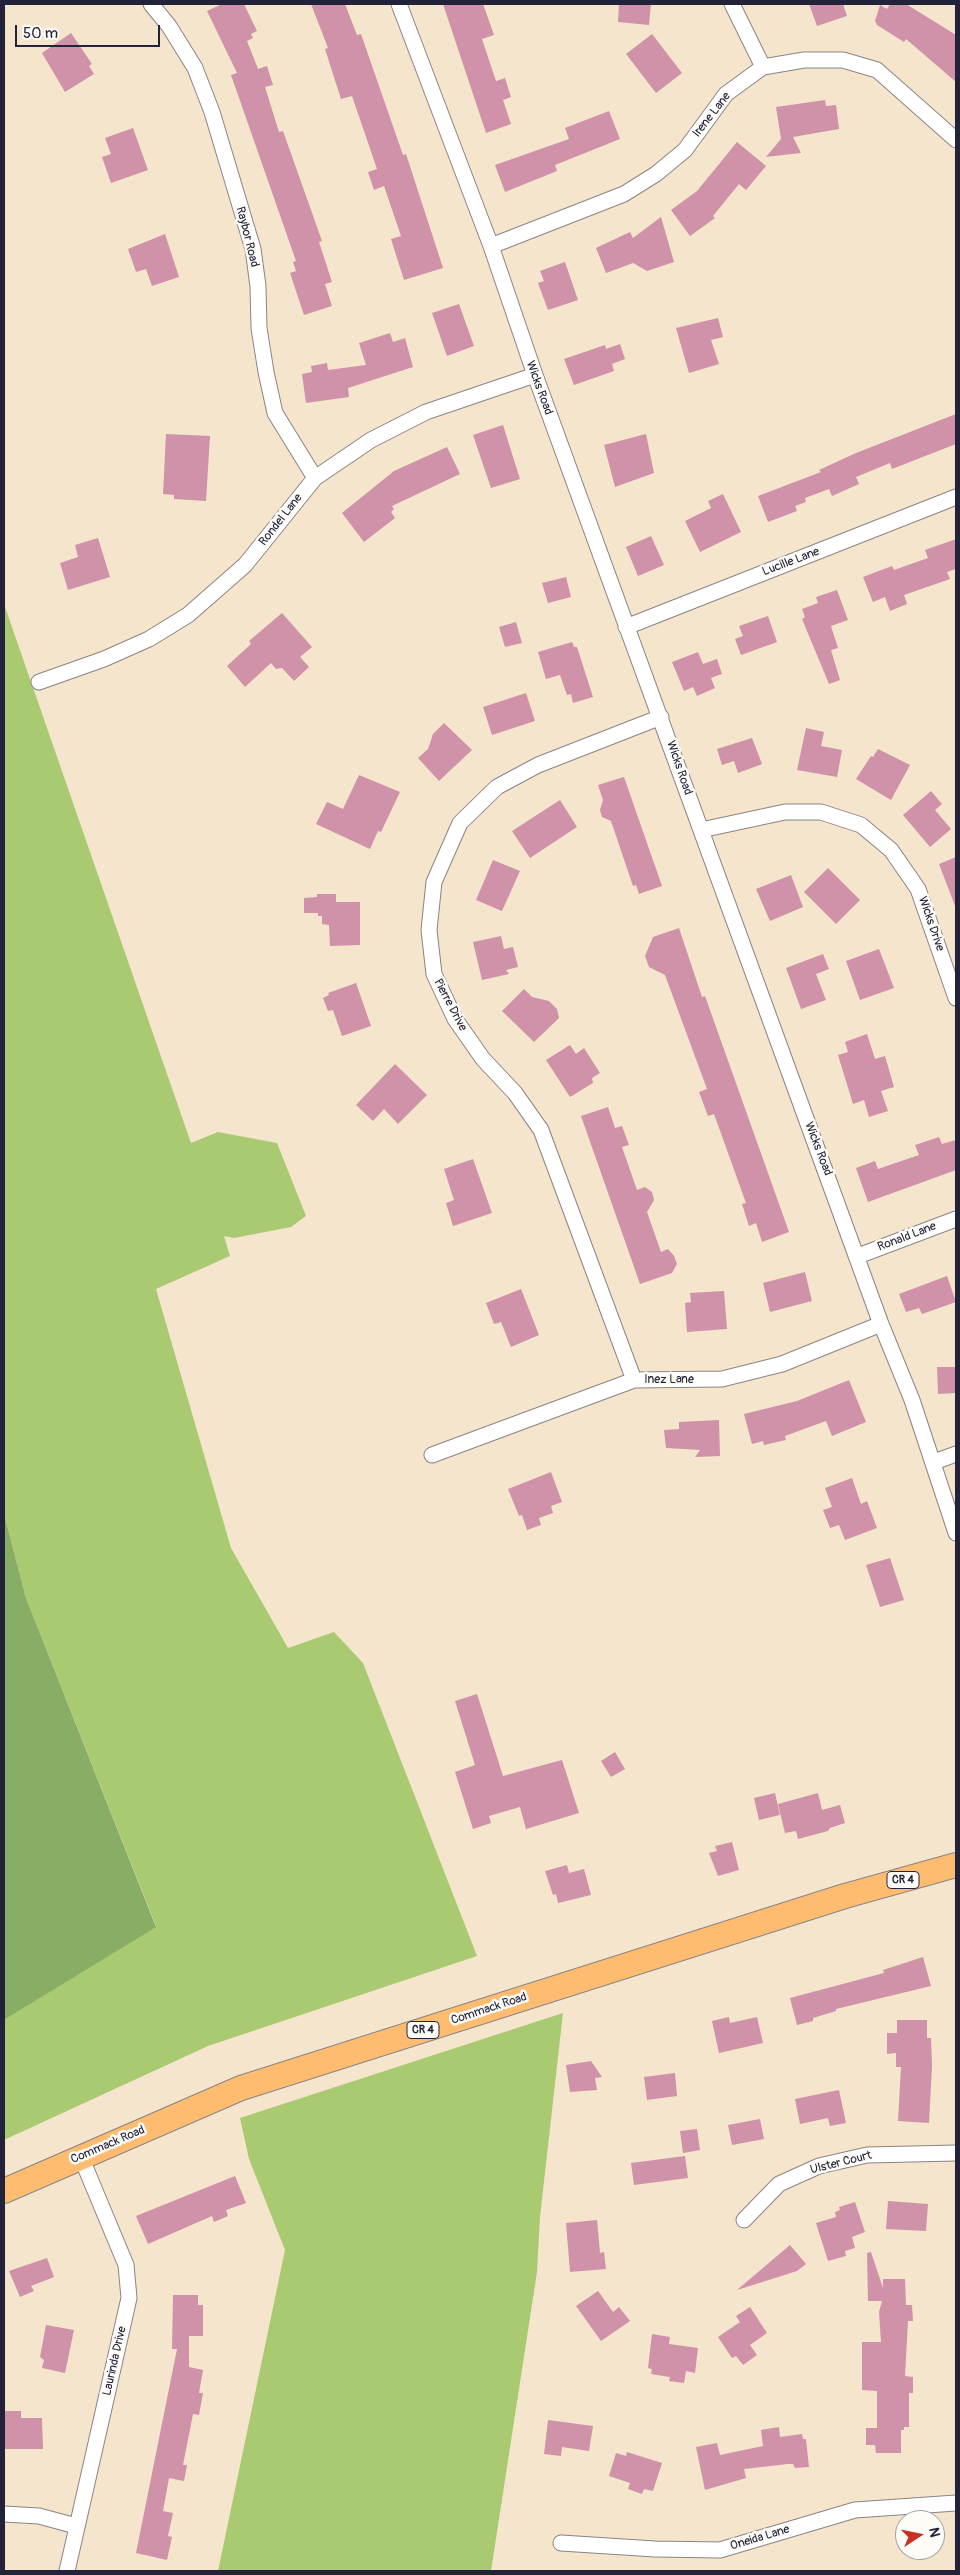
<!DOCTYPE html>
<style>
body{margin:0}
#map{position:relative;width:960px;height:2575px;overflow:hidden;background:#f4e5cc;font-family:Pangolin,sans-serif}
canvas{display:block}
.frame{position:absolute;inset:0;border:5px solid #22223b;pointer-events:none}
.north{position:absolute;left:895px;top:2510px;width:50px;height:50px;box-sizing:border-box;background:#fdfcf7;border:1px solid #a5a5ac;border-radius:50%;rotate:79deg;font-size:14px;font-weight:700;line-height:20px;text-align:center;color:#22223b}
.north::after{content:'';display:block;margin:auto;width:18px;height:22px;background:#c8321e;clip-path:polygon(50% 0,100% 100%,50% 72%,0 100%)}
.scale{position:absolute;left:15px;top:25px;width:145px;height:22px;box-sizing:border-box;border:2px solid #22223b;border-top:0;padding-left:6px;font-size:15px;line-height:18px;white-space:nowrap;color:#22223b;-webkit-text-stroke:4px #fdfcf7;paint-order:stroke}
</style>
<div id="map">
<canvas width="960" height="2575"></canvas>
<div class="frame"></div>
<div class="north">N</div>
<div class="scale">50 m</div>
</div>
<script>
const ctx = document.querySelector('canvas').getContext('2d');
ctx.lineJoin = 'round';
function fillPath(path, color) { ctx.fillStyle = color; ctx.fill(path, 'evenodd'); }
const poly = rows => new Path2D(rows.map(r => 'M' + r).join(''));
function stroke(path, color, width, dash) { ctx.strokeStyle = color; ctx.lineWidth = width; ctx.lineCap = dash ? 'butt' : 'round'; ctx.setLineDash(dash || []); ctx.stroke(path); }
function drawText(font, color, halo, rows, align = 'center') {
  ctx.font = font + ' Pangolin,sans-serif'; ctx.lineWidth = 5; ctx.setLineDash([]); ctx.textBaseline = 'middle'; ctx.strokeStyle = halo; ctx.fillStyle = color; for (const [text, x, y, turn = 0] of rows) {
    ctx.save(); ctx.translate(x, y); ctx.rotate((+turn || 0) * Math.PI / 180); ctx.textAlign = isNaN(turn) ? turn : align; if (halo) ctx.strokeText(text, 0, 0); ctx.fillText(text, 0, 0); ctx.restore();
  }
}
const green = poly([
 [4,604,191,1143,218,1132,277,1143,306,1216,291,1227,234,1238,224,1236,230,1256,156,1289,231,1548,288,1648,334,1632,363,1663,477,1956,208,2046,4,2140,4,2020,156,1926,26,1598,4,1514],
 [563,2013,540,2217,537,2272,491,2571,218,2571,285,2250,249,2159,240,2118]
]);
const forest = poly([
 [4,1514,26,1598,156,1927,4,2020]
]);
const building = poly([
 [222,4,244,4,257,31,251,34,253,38,247,41,258,69,267,66,273,85,265,87,279,132,283,131,322,241,319,242,332,282,325,284,332,306,304,315,290,273,296,271,293,262,296,261,231,75,237,73,207,11],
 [311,4,345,4,357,35,361,34,403,155,406,154,443,268,404,280,391,239,401,236,400,233,384,186,374,190,368,172,377,169,352,96,341,99,325,49,328,48],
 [443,4,483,4,494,35,482,39,496,81,505,78,511,97,503,100,511,124,486,133],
 [619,4,651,4,649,25,618,22],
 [809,4,843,4,847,16,817,26],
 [890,4,906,4,956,35,956,82,906,39,904,42,877,25,875,21,880,5,887,9],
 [71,33,92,64,89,66,94,74,65,92,42,53],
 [652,34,682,73,656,93,626,54],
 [825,100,826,106,836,105,839,129,793,137,801,153,766,157,781,139,776,107],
 [609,111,620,139,555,165,557,171,505,192,495,165,569,139,565,128],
 [133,128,148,170,111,183,102,157,111,154,105,138],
 [737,142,766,166,746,190,739,184,713,216,715,218,690,236,671,210,697,191],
 [661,217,674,262,647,271,633,263,606,273,596,248,630,232,633,238],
 [165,234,179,277,152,286,146,269,136,272,128,249],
 [565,262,578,300,548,310,538,283,544,281,540,271],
 [459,304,474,346,447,356,432,313],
 [718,318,723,337,711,340,719,364,689,373,676,328],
 [390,333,393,342,405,338,413,367,348,388,349,397,306,403,302,374,312,372,311,366,327,363,328,370,366,365,359,343],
 [620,344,625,359,612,364,614,371,574,385,564,359,605,345,606,349],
 [956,414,956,444,892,469,890,463,856,477,859,484,832,496,829,489,805,498,806,502,795,506,797,511,768,522,758,496,821,472,819,470,856,453],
 [503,425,520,479,491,488,473,435],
 [166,434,210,436,206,501,174,499,174,495,163,494],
 [646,434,654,473,615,487,604,445],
 [447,447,460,474,392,506,394,509,391,512,395,518,364,542,342,513,394,471],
 [723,494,741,532,700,552,685,521,711,508,708,501],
 [651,536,664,565,638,576,626,547],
 [98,538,110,577,68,590,60,563,78,557,75,545],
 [956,539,956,569,947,572,950,579,904,595,907,604,890,611,885,597,873,602,863,577,892,566,894,570,928,558,925,550],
 [566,577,571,597,548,603,542,583],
 [837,590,848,620,831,626,838,648,831,650,840,680,829,684,802,619,805,617,802,609,818,603,816,597],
 [282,613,312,647,300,657,309,667,294,681,282,668,276,669,271,663,245,687,227,666,251,644,249,641],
 [768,616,777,642,741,655,735,639,743,636,739,626],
 [516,622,522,643,505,647,499,627],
 [572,642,574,647,577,647,593,697,573,703,571,694,567,695,560,675,546,679,538,652],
 [698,652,703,664,717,659,722,674,711,678,715,688,697,696,693,687,684,691,672,662],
 [526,693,535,721,492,735,483,707],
 [444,723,472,750,439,781,418,758,428,749,433,734],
 [806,728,824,732,821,746,842,750,837,777,797,770],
 [752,738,762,764,738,773,734,761,722,765,717,749],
 [878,749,910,765,891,800,856,779,871,756,873,757],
 [359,775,400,792,381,832,378,831,370,849,316,824,327,802,343,809],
 [624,777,662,886,639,894,636,885,633,886,611,821,602,817,600,810,603,800,598,785],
 [931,791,942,804,935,810,951,829,930,847,903,815],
 [560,800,577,827,530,858,512,831],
 [956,857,956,906,955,906,939,864],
 [493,860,520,871,502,911,476,900],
 [828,868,860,900,836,924,804,892],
 [791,875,803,907,770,921,756,889],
 [317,894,336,894,336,902,360,902,360,945,330,946,329,925,322,924,322,916,318,916,318,913,304,913,304,898,317,897],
 [679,928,702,997,705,996,789,1232,762,1242,756,1223,749,1226,742,1204,746,1203,714,1114,708,1116,699,1092,707,1089,665,975,649,967,645,956,653,937],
 [501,936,504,949,513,947,518,967,506,970,509,974,482,980,473,942],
 [879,949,894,988,860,1000,846,961],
 [823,954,829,969,816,974,826,1000,801,1009,786,968],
 [356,983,371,1026,342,1036,333,1010,328,1011,323,998,329,995,328,993],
 [524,989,532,997,549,1001,557,1009,559,1018,534,1042,502,1011],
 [867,1034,875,1059,885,1056,894,1087,881,1091,888,1111,869,1117,864,1100,853,1104,838,1055,848,1052,845,1042],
 [570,1045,576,1054,584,1048,600,1073,592,1078,593,1083,570,1097,546,1060],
 [395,1064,427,1095,398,1124,384,1109,373,1121,356,1105],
 [608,1107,615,1128,622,1126,629,1145,622,1147,637,1190,645,1187,652,1192,654,1200,647,1212,661,1252,668,1249,674,1256,677,1264,672,1273,640,1284,581,1116],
 [939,1137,942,1144,956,1140,956,1170,868,1202,856,1168,875,1161,878,1169,919,1155,915,1145],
 [473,1159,492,1213,453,1226,446,1203,454,1200,444,1169],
 [805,1272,812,1301,770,1312,763,1283],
 [947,1276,956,1302,922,1314,919,1308,906,1312,899,1294],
 [521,1289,539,1335,511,1347,501,1322,494,1324,486,1303],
 [724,1291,727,1329,687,1332,685,1303,691,1302,690,1293],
 [937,1367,956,1367,956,1393,938,1394],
 [849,1380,866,1422,832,1436,826,1421,785,1436,786,1440,764,1445,763,1441,752,1444,744,1414,797,1401],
 [719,1420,720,1456,695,1457,700,1450,666,1448,664,1430,679,1429,679,1422],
 [551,1472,562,1502,551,1506,553,1513,539,1518,541,1525,527,1530,522,1515,519,1516,508,1489],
 [852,1478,861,1504,867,1501,877,1528,845,1540,839,1525,830,1528,823,1510,832,1507,825,1488],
 [890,1558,904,1600,880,1607,866,1565],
 [477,1694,503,1776,562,1760,579,1813,526,1829,520,1807,489,1816,491,1823,473,1829,455,1772,475,1765,455,1701],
 [615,1752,625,1769,611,1777,601,1761],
 [775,1793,780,1815,759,1820,754,1798],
 [818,1793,822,1810,840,1805,845,1823,830,1828,828,1831,798,1839,796,1831,785,1833,778,1804],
 [732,1842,739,1870,718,1876,709,1853,717,1851,715,1846],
 [567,1865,569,1873,584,1869,591,1895,558,1903,556,1894,553,1895,545,1871],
 [923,1957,931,1986,836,2009,836,2011,813,2018,813,2021,797,2025,790,1998,884,1973,883,1970],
 [729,2017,730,2023,757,2017,763,2043,719,2053,712,2021],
 [897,2020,927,2020,927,2038,931,2038,932,2066,929,2123,898,2121,901,2067,896,2067,896,2053,887,2054,887,2033,897,2033],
 [591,2061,602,2077,595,2078,597,2090,570,2092,566,2065],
 [675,2073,677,2096,647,2100,644,2077],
 [839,2090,846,2123,830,2126,828,2118,800,2124,795,2099],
 [760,2119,764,2139,732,2145,728,2125],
 [697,2129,700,2150,683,2153,680,2131],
 [685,2156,688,2178,634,2185,631,2163],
 [235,2176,246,2203,226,2210,228,2216,214,2222,212,2216,148,2244,136,2216],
 [888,2201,928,2204,926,2231,886,2229],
 [855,2202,865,2232,852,2237,855,2248,845,2251,846,2256,828,2261,816,2223,836,2217,835,2212,840,2210,839,2207],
 [597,2220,600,2253,604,2252,606,2269,570,2272,566,2223],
 [790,2245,806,2264,797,2271,737,2290],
 [871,2252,883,2288,883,2279,905,2279,906,2305,912,2305,913,2321,908,2321,905,2376,913,2377,913,2393,909,2393,909,2427,904,2427,904,2430,901,2430,901,2453,876,2453,875,2445,866,2445,866,2428,877,2428,877,2391,862,2390,862,2342,881,2342,879,2312,882,2301,868,2301,867,2253],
 [47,2258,54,2277,31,2286,34,2291,20,2297,9,2271],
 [598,2291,613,2312,619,2307,630,2321,601,2341,576,2306],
 [173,2295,198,2295,198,2305,203,2305,203,2336,189,2336,189,2367,203,2370,199,2393,203,2393,199,2415,193,2414,183,2465,187,2465,184,2481,169,2478,163,2511,173,2513,168,2536,172,2537,167,2560,136,2553,177,2349,172,2349],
 [750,2307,767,2333,750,2345,757,2355,743,2365,736,2356,732,2358,718,2337,740,2322,736,2316],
 [46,2325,74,2330,65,2373,42,2368,44,2360,40,2357],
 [652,2334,670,2337,669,2344,698,2348,695,2373,686,2371,684,2383,669,2381,670,2377,651,2374,652,2369,648,2368],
 [4,2411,21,2411,21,2418,42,2418,43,2449,4,2449],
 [548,2420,593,2426,589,2451,562,2447,561,2456,544,2454],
 [779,2427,780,2437,802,2434,803,2439,806,2439,809,2467,795,2468,793,2464,788,2464,744,2469,746,2478,705,2490,696,2447,717,2443,720,2455,763,2446,761,2430],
 [627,2452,662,2463,653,2491,644,2489,642,2494,628,2489,630,2483,609,2476,616,2453,626,2456]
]);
const street = poly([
 [151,4,169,26,195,68,212,112,253,249,258,286,259,328,266,372,275,413,315,478],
 [399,4,491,246,535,375,881,1324,912,1400,956,1533],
 [732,4,763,67],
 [491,246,624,194,656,174,685,150,726,94,763,67,804,60,843,60,877,70,956,140],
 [626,627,956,497],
 [39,682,104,659,149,639,188,615,245,565,315,478,371,440,426,412,535,375],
 [701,830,785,812,821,812,861,825,891,850,918,889,956,998],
 [858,1256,956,1219],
 [634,1380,541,1130,515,1093,483,1059,455,1019,434,974,429,930,434,882,460,823,497,787,538,765,661,717],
 [432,1455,634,1380,722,1379,782,1364,881,1324],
 [934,1462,956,1454],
 [744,2220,779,2184,819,2166,867,2155,956,2153],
 [4,2514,39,2516,76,2526],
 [561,2543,655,2549,720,2550,855,2510,956,2503],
 [67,2571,129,2298,126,2265,81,2157]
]);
const primary = poly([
 [4,2191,241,2088,845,1896,956,1865]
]);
const shields = [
 [903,1880,32],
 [423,2030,32]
];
const shieldNames = [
 ["CR 4",903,1880],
 ["CR 4",423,2030]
];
const streetNames = [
 ["Irene Lane",712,115,-52],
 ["Raybor Road",247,237,76],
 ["Wicks Road",539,388,70],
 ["Rondel Lane",281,520,-52],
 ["Lucille Lane",791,562,-21],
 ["Wicks Road",679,768,71],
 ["Wicks Drive",931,924,71],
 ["Pierre Drive",450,1005,62],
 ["Wicks Road",818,1149,69],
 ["Ronald Lane",907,1237,-21],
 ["Inez Lane",669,1380],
 ["Commack Road",489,2009,-18],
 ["Commack Road",108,2145,-23],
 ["Ulster Court",841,2163,-14],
 ["Laurinda Drive",115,2361,-77],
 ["Oneida Lane",760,2538,-17]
];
fillPath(green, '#aaca72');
fillPath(forest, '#87ae64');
fillPath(building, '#cf92a9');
stroke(street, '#8b8484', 17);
stroke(primary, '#8b8484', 26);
stroke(street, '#fff', 15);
stroke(primary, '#fdbc70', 24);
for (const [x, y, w] of shields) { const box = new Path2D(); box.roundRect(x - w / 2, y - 8.5, w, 17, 4); ctx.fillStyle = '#fdfcf7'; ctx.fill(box); stroke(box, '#22223b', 1); }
drawText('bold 11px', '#22223b', null, shieldNames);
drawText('12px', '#22223b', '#fdfcf7', streetNames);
</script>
